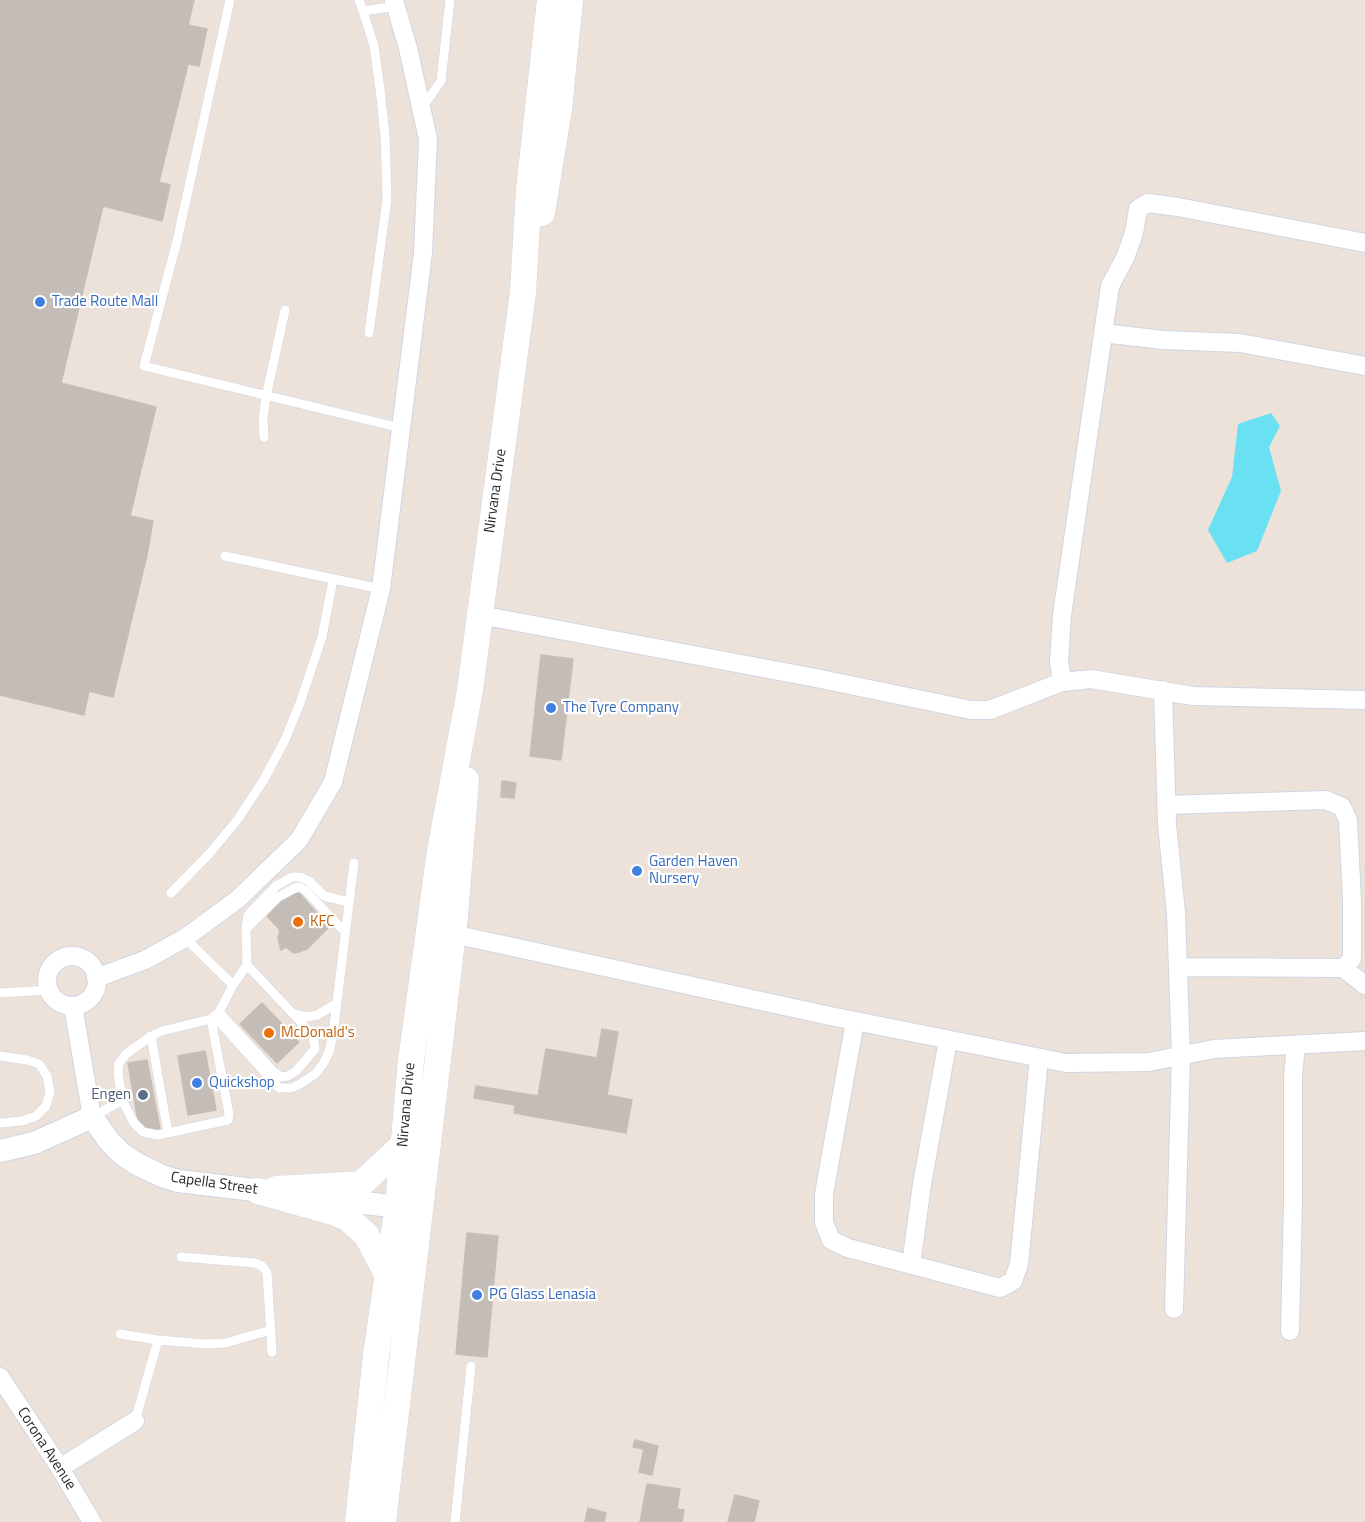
<!DOCTYPE html>
<style>
body{margin:0}
canvas{display:block;background:#ece2da}
</style>
<canvas width="1365" height="1522"></canvas>
<script>
const ctx = document.querySelector('canvas').getContext('2d');
ctx.lineJoin = 'round';
function fillPath(path, color) { ctx.fillStyle = color; ctx.fill(path, 'evenodd'); }
const poly = rows => new Path2D(rows.map(r => 'M' + r).join(''));
function stroke(path, color, width, dash) { ctx.strokeStyle = color; ctx.lineWidth = width; ctx.lineCap = dash ? 'butt' : 'round'; ctx.setLineDash(dash || []); ctx.stroke(path); }
function drawText(font, color, halo, rows, align = 'center') {
  ctx.font = font + ' "Titillium Web",sans-serif'; ctx.lineWidth = 4.5; ctx.setLineDash([]); ctx.textBaseline = 'middle'; ctx.strokeStyle = halo; ctx.fillStyle = color; for (const [text, x, y, turn = 0] of rows) {
    ctx.save(); ctx.translate(x, y); ctx.rotate((+turn || 0) * Math.PI / 180); ctx.textAlign = isNaN(turn) ? turn : align; if (halo) ctx.strokeText(text, 0, 0); ctx.fillText(text, 0, 0); ctx.restore();
  }
}
const water = poly([
 [1271,413,1280,426,1269,447,1281,491,1257,551,1227,563,1208,530,1232,477,1238,424]
]);
const building = poly([
 [0,0,194,0,188,25,207,29,199,66,188,64,159,182,170,185,162,221,103,206,61,383,156,407,130,516,153,521,147,555,113,697,89,691,84,715,0,695,0,0],
 [541,655,573,659,561,760,530,756,541,655],
 [502,781,516,783,514,798,501,797,502,781],
 [291,892,297,892,300,894,329,927,307,949,299,952,293,953,286,947,281,950,278,938,280,930,267,916,291,892],
 [262,1003,299,1042,277,1063,240,1024,262,1003],
 [602,1029,618,1032,607,1095,632,1100,626,1133,514,1113,515,1105,474,1098,476,1086,538,1096,546,1049,597,1058,602,1029],
 [205,1051,216,1110,188,1115,178,1056,205,1051],
 [147,1060,160,1129,140,1133,128,1063,147,1060],
 [467,1233,498,1236,487,1357,456,1354,467,1233],
 [635,1440,658,1446,652,1475,639,1472,644,1449,633,1447,635,1440],
 [647,1484,680,1489,677,1509,684,1510,682,1522,640,1522,647,1484],
 [735,1495,759,1501,754,1522,728,1522,735,1495],
 [588,1508,606,1513,604,1522,585,1522,588,1508]
]);
const service = poly([
 [230,0,177,241,144,366,401,428],
 [359,0,363,11,397,6],
 [363,11,374,46,380,89,385,135,387,199,369,333],
 [422,108,441,81,450,0],
 [264,437,263,419,266,397,285,310],
 [225,556,381,589],
 [171,893,210,853,238,819,263,781,285,740,300,703,322,637,333,580],
 [246,929,278,897,295,888,300,887,305,890,345,932],
 [185,938,233,985],
 [0,993,48,990],
 [219,1012,273,1071,281,1077,288,1076,296,1071,315,1049,313,1035,247,965],
 [292,1013,307,1017,317,1015,336,1004],
 [215,1017,279,1088,291,1088,300,1084,315,1074,323,1064,329,1052,333,1034,354,863],
 [211,1019,229,1114,228,1120,158,1135,143,1132,134,1123,122,1100,118,1072,119,1063,126,1054,151,1036,162,1031,211,1019,219,1012,233,985,247,965,246,929,248,915,276,886,292,877,301,877,309,881,324,896,349,902],
 [151,1036,168,1133],
 [0,1056,27,1060,39,1064,47,1076,50,1092,46,1106,36,1116,22,1121,0,1123],
 [93,1117,122,1100],
 [181,1257,255,1263,262,1266,267,1273,272,1352],
 [120,1334,158,1340,206,1344,225,1343,271,1330],
 [135,1421,158,1340],
 [455,1522,471,1366]
]);
const minor = poly([
 [1103,333,1163,340,1240,343,1365,366],
 [480,615,816,678,971,710,990,710,1062,682,1091,679,1193,696,1365,700],
 [1062,682,1059,661,1062,615,1110,286,1125,258,1134,233,1138,209,1148,203,1178,207,1365,243],
 [1163,690,1167,824,1176,913,1181,1056,1174,1309],
 [1166,805,1326,800,1342,807,1348,820,1352,900,1352,959,1343,968,1178,967],
 [453,934,830,1016,1066,1063,1149,1062,1214,1049,1365,1041],
 '47 981a25 25 0 1 1 50 0a25 25 0 1 1-50 0Z',
 [1343,968,1365,985],
 [96,978,145,960,185,938,238,899,299,840,333,782,381,589,423,253,428,139,408,48,394,0],
 [73,1006,92,1117],
 [855,1021,824,1194,824,1222,831,1240,848,1248,1000,1288,1013,1281,1019,1264,1039,1058],
 [911,1265,922,1184,948,1040],
 [1290,1331,1293,1202,1293,1077,1296,1045],
 [0,1377,60,1468,92,1522],
 [60,1468,135,1421]
]);
const tertiary = poly([
 [0,1151,34,1143,92,1117,109,1141,122,1154,137,1164,162,1176,178,1181,416,1209]
]);
const secondary = poly([
 [542,213,559,109,570,0],
 [276,1189,361,1184,404,1144],
 [258,1191,336,1213,349,1219,367,1236,388,1276],
 [358,1522,376,1355,398,1206,411,1061,440,851,470,690,523,292,529,190,550,0],
 [383,1522,455,916,466,780]
]);
const markers = [
 [40,302,6,"#3f7fe0"],
 [551,708,6,"#3f7fe0"],
 [637,871,6,"#3f7fe0"],
 [298,922,6,"#e8710a"],
 [269,1033,6,"#e8710a"],
 [197,1083,6,"#3f7fe0"],
 [143,1095,6,"#5c6f8a"],
 [477,1295,6,"#3f7fe0"]
];
const shopNames = [
 ["Trade Route Mall",52,302],
 ["The Tyre Company",563,708],
 ["Garden Haven",649,862],
 ["Nursery",649,879],
 ["Quickshop",209,1083],
 ["PG Glass Lenasia",489,1295]
];
const streetNames = [
 ["Nirvana Drive",496,491,-82],
 ["Nirvana Drive",407,1105,-85],
 ["Capella Street",214,1184,8],
 ["Corona Avenue",46,1449,57]
];
const foodNames = [
 ["KFC",310,922],
 ["McDonald's",281,1033]
];
const serviceNames = [
 ["Engen",131,1095]
];
fillPath(water, '#69e1f2');
fillPath(building, '#c4bcb7');
stroke(building, '#c7beb4', 1.5);
stroke(service, '#cfd6e3', 10);
stroke(minor, '#cfd6e3', 20);
stroke(tertiary, '#cfd6e3', 24);
stroke(secondary, '#cfd6e3', 27);
stroke(service, '#fff', 9);
stroke(minor, '#fff', 18);
stroke(tertiary, '#fff', 22);
stroke(secondary, '#fff', 26);
for (const [x, y, r, color] of markers) { const dot = new Path2D(); dot.arc(x, y, r, 0, 2 * Math.PI); ctx.fillStyle = color; ctx.fill(dot); stroke(dot, '#fff', 2); }
drawText('15px', '#366cbe', '#fff', shopNames, 'left');
drawText('15px', '#292929', '#fff', streetNames);
drawText('15px', '#c56008', '#fff', foodNames, 'left');
drawText('15px', '#4e5e75', '#fff', serviceNames, 'right');
</script>
